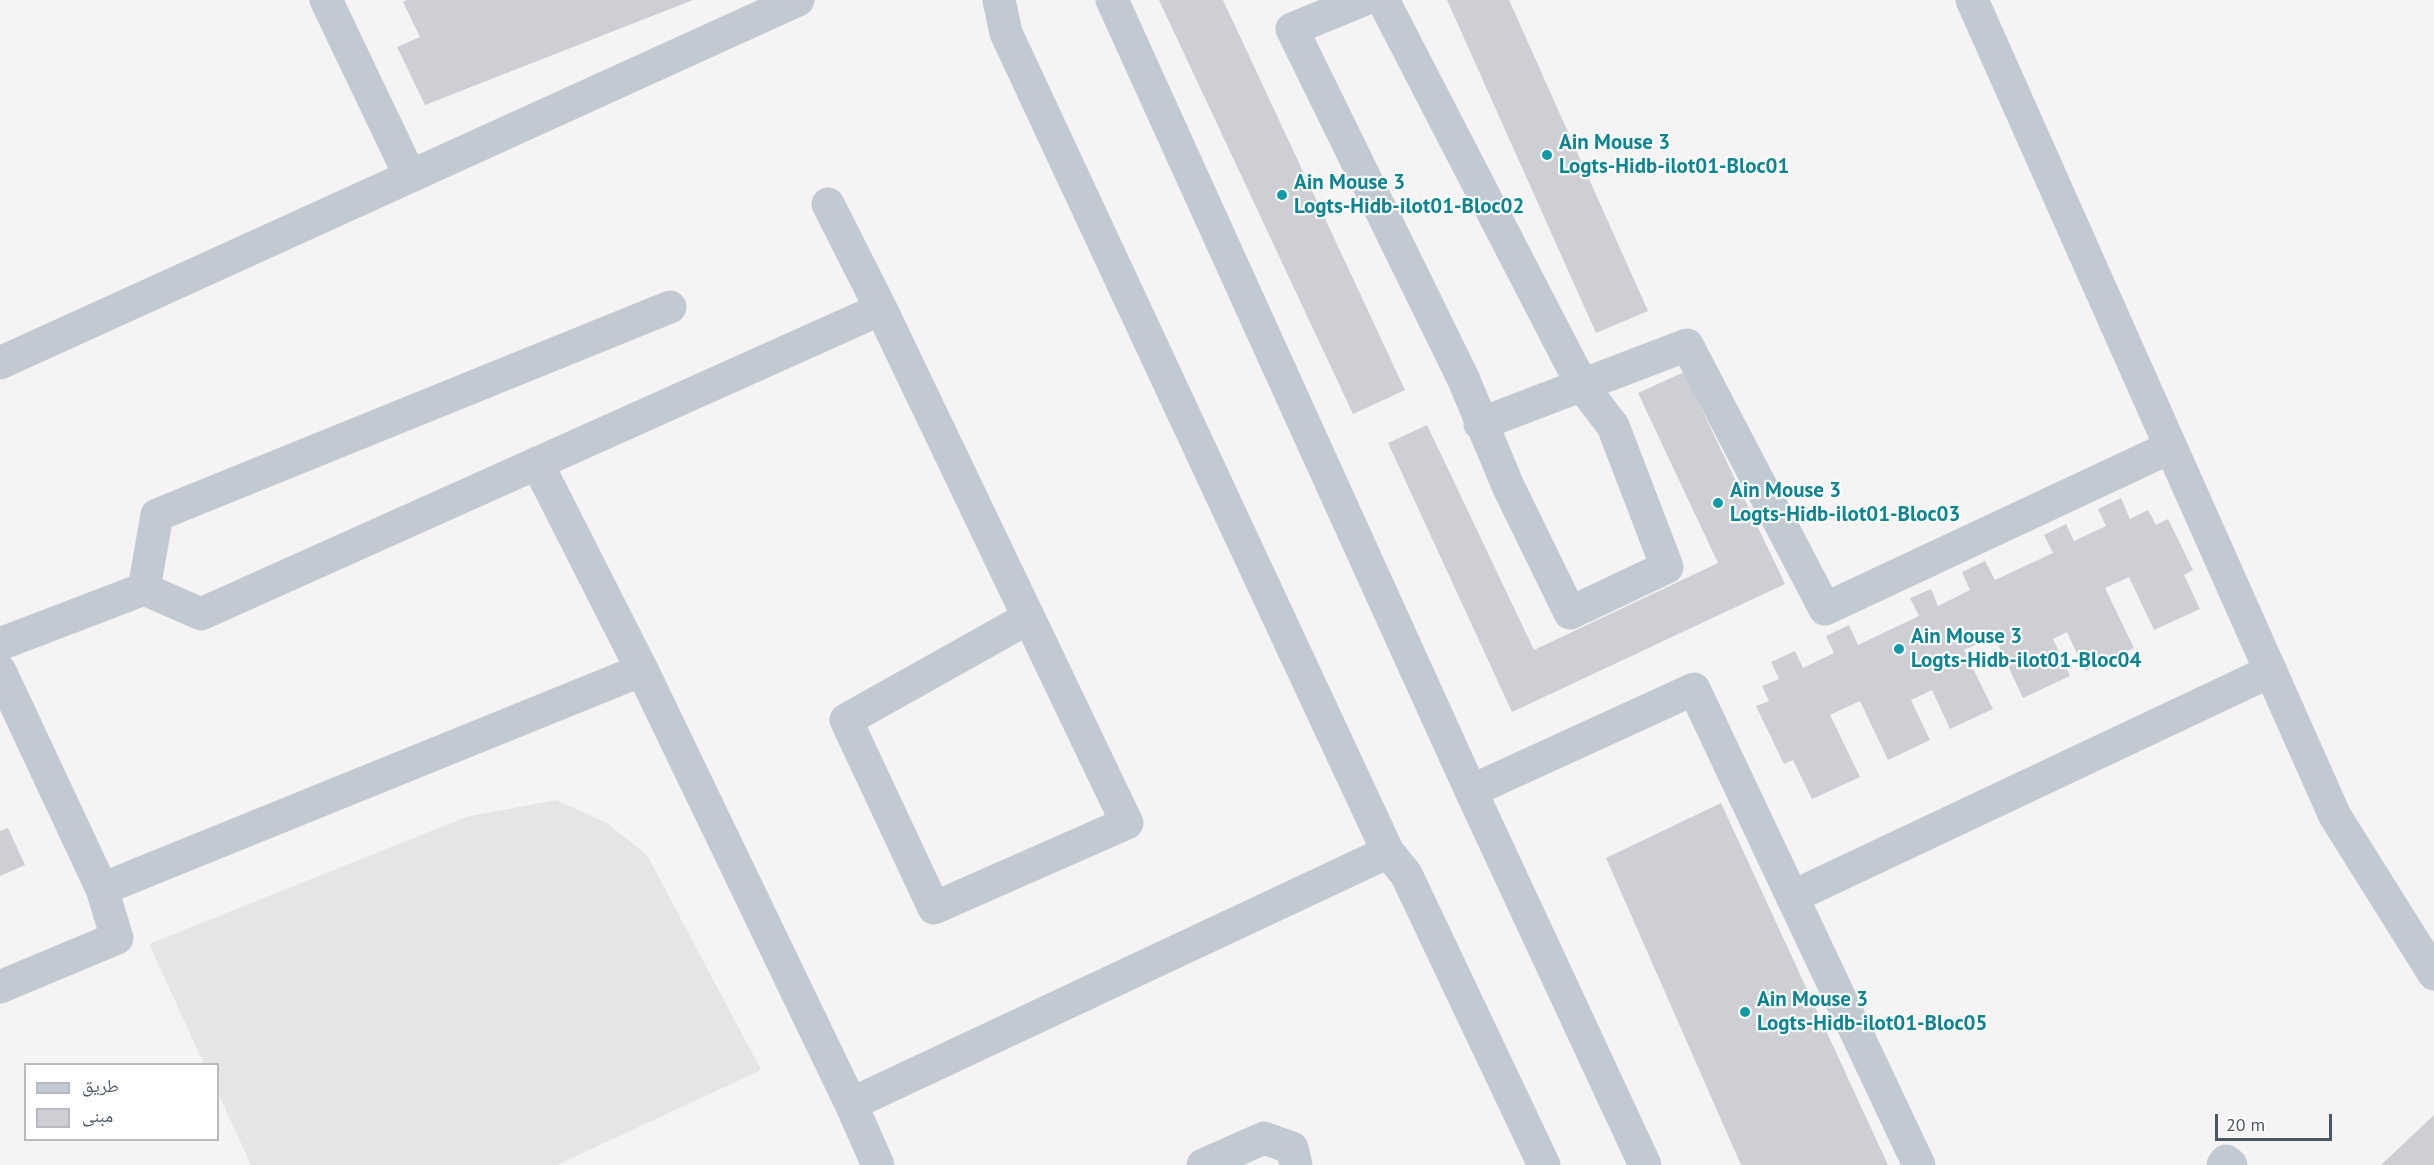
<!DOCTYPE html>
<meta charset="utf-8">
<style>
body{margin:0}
#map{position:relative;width:2434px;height:1165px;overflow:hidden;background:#f5f3f3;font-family:"PT Sans","Noto Naskh Arabic",sans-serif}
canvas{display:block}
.legend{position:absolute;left:24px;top:1063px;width:195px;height:78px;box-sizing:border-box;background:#fff;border:2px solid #b7bbc0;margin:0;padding:8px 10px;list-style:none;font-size:18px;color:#4a5661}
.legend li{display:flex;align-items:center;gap:12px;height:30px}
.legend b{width:30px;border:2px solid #b7bbc0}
.scale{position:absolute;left:2215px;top:1114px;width:117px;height:27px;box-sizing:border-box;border:3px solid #4a5661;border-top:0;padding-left:8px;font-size:18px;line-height:21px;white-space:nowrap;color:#4a5661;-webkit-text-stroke:4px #fff;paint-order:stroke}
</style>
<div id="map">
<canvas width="2434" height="1165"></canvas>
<ul class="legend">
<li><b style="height:8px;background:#c1cad2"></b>طريق</li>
<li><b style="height:16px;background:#cdcfd5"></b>مبنى</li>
</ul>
<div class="scale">20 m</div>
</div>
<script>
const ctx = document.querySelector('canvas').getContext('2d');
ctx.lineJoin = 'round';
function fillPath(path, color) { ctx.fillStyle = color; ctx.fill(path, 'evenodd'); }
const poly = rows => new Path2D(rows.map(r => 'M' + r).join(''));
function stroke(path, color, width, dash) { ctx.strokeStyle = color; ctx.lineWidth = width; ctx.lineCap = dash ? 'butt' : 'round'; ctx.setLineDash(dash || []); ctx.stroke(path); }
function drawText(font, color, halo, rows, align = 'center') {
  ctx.font = font + ' "PT Sans",sans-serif'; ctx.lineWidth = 4.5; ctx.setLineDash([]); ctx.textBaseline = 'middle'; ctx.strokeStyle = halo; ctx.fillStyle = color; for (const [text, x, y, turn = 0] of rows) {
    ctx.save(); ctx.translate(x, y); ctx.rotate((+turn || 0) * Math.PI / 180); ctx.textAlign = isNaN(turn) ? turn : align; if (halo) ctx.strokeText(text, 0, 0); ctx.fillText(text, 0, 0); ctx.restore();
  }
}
const education = poly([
 [556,800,607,823,647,855,761,1070,557,1165,251,1165,218,1093,218,1064,204,1064,149,944,466,817]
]);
const building = poly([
 [406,0,693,0,425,105,397,47,420,37,403,2],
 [1159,0,1223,0,1405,390,1353,414],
 [1447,0,1509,0,1648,311,1596,333],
 [1684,372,1785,584,1512,712,1388,443,1427,425,1534,650,1718,563,1638,393],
 [2121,498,2130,519,2148,510,2156,525,2168,519,2193,570,2184,575,2200,609,2154,630,2129,577,2105,588,2134,648,2085,671,2067,632,2053,639,2070,676,2023,698,1994,636,1964,650,1993,709,1950,729,1932,690,1911,700,1930,740,1888,760,1860,701,1830,715,1860,777,1812,799,1793,760,1784,764,1756,706,1769,701,1762,686,1779,679,1771,662,1795,651,1803,668,1834,653,1826,636,1849,625,1858,645,1919,616,1910,598,1931,589,1938,606,1970,590,1962,572,1985,561,1995,580,2053,553,2044,535,2066,524,2074,541,2106,526,2098,509],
 [1721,803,1888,1165,1741,1165,1606,858],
 [8,828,25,865,0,876,0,831],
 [2434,1115,2434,1165,2381,1165]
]);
const minor = poly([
 [326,0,410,176],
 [999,0,1006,33,1388,852,1406,874,1544,1165],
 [1112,0,1471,791,1645,1165],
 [1363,0,1292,29,1463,378,1508,486,1570,613,1667,567,1613,426,1583,387,1383,0],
 [1972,0,2335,816,2434,974],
 [828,204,881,309,1127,823,934,908,846,720,1028,618],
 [0,363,798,0],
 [1480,424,1687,345,1825,609,2171,447],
 [537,463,642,670],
 [144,589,157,515,670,307],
 [0,644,144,589,201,614,881,309],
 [0,671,102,889,642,670,851,1104,878,1165],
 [1471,791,1694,689,1919,1165],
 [1792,897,2271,671],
 [0,987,117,938,102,889],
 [851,1104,1388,852],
 [1203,1165,1264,1138,1292,1148,1296,1165],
 [2223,1165,2226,1161,2231,1165]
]);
const markers = [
 [1547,155,6,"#0f9aa8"],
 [1282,195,6,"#0f9aa8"],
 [1718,503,6,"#0f9aa8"],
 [1899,649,6,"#0f9aa8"],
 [1745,1012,6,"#0f9aa8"]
];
const cultureNames = [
 ["Ain Mouse 3",1559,143],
 ["Logts-Hidb-ilot01-Bloc01",1559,167],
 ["Ain Mouse 3",1294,183],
 ["Logts-Hidb-ilot01-Bloc02",1294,207],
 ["Ain Mouse 3",1730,491],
 ["Logts-Hidb-ilot01-Bloc03",1730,515],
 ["Ain Mouse 3",1911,637],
 ["Logts-Hidb-ilot01-Bloc04",1911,661],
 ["Ain Mouse 3",1757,1000],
 ["Logts-Hidb-ilot01-Bloc05",1757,1024]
];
fillPath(education, '#e6e4e5');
fillPath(building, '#cdcfd5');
stroke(minor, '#c1cad2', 33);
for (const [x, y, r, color] of markers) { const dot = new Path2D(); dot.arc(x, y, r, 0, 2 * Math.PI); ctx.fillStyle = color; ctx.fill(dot); stroke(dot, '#fff', 2); }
drawText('bold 21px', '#0d838f', '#fff', cultureNames, 'left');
</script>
